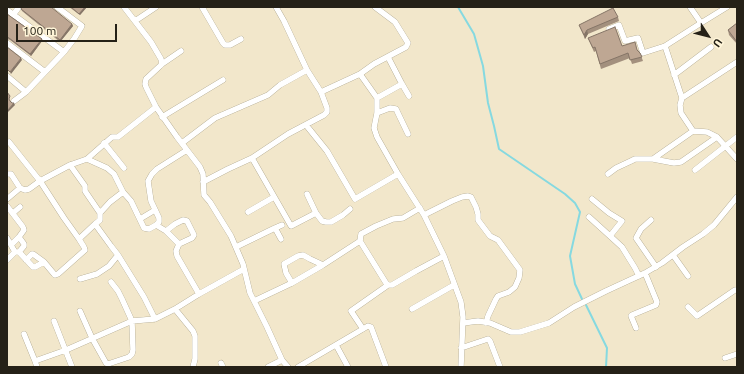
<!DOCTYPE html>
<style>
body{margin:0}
#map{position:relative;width:744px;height:374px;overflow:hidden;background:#f2e7cb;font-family:Ubuntu,sans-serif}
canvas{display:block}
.frame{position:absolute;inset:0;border:8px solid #252117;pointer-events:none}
.north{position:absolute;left:688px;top:16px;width:40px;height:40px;-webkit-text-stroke:3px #fff5d8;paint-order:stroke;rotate:126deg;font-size:11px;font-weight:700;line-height:16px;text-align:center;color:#252117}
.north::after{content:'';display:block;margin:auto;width:14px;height:18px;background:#252117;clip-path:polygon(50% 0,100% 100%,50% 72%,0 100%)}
.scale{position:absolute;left:16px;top:24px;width:101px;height:18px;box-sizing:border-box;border:2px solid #252117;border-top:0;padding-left:5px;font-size:12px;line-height:14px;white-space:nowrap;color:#252117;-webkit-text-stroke:3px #fff5d8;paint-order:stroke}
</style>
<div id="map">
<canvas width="744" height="374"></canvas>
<div class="frame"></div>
<div class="north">U</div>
<div class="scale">100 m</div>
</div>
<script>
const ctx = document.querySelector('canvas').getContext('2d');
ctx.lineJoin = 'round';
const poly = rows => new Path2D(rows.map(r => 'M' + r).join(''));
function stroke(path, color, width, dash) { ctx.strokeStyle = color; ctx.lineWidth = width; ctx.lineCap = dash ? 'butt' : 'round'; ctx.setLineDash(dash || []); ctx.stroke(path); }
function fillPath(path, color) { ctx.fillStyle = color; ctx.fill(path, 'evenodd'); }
const stream = poly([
 [458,7,474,34,483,66,488,103,494,126,499,149,565,194,575,203,580,212,570,256,575,284,582,299],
 [586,305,607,348,606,367]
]);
const street = poly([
 [124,7,151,42,161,59,162,64,160,66,146,79,145,84,146,87,156,107,177,137,200,167,203,174,204,195,210,202,231,236,243,264,250,293,267,327,282,360,288,367],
 [202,7,223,43,225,45,230,45,241,39],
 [276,7,284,21,307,70,321,92,360,74,377,98,377,113,374,128,377,137,398,174,424,215,444,256,461,302,463,317,461,367],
 [7,10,64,52],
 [13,15,19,7],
 [135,21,156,7],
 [701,23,727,7],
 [609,29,619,25,625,41,638,38,643,53,665,46],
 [7,43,45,72],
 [388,57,402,84,409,96],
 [737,62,682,98,680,105,681,113,693,131,707,132,717,137,737,159],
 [162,64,181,51],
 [360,74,374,64,406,47,408,43,395,22,375,7],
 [674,75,711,47],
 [7,76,26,92],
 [377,98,402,84],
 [682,98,665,46,701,23,690,7],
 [14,101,26,92,64,52,74,39,82,26,57,7],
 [377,113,390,108,396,109,408,134],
 [162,117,223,80],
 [306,125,327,151,355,199,398,174],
 [9,142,40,181,70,165,87,159,107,168,114,174,123,192,131,201,144,228,149,229,156,225],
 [104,143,124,168],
 [182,143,215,118,268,95,280,85,307,70],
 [187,150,157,169,152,174,148,181,151,201,159,218,159,222,156,225,166,231,175,224,183,220,187,221,194,235,192,238,179,244,176,251,177,256,199,294],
 [252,158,291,226,316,213],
 [87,159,112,137,118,137,156,107],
 [653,159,674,163,681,162,717,137],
 [70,165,85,186,85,191,100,213],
 [695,170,737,137],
 [7,174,11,174,20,188,25,190,29,189,40,181,64,218,79,239,95,224,111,246,118,255,144,297,155,319],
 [608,174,616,168,631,161,635,159,653,159,693,131],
 [203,182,228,169,252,158,288,134,324,115,327,112,327,108,321,92],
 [307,194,316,213,322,221,326,222,331,222,343,215,350,209],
 [7,199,20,188],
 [592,199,609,213,622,221,610,236,622,247,635,268,639,276],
 [7,206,23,227,24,230,19,237,11,245],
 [248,212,274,197],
 [13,213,20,207],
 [424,215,452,201,462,197,468,196,471,197,476,207,478,214,478,220,490,236,498,240,520,270,519,278,515,287,509,292,498,296,496,299,488,316,486,323],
 [589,217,610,236],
 [140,219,155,210],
 [651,220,641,229,636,238,656,267],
 [95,224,100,220,100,213,110,202,123,192],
 [275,228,282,225],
 [166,231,179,244],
 [7,238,15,252],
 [360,241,386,283,388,285,392,285,416,271,444,256],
 [236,247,275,228,281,239],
 [19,252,33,267,35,267,44,262],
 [673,255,688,276],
 [7,260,15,252,19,252,24,246,24,244,19,237],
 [26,260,32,254,33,254,44,262,54,274,55,275,58,274,85,250,84,247,79,239],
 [323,265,310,259,303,255,298,256,284,264,286,273,292,283,323,265,360,241,361,234,376,226,393,219,403,218,420,208],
 [80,279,97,274,109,266,118,255],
 [254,301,292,283],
 [688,307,697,316,735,290,737,290],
 [175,309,193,331,195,336,195,359,193,367],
 [412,309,454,285],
 [80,311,92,338,106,363,108,364,129,357,132,354,133,350,132,321,122,299,118,291,111,282],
 [54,321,72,367],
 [463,323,478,321,490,323,511,332,520,332,549,323,574,307,606,291,645,273,662,263,683,247,703,234,714,225,737,197],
 [636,328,631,316,632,315,656,305,657,302,645,273],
 [363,329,351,311,388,285],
 [24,334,35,361,66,350,132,321,155,319,175,309,199,294,244,269],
 [336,345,348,367],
 [461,348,488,339,490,341,500,367],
 [725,358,737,354],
 [35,361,37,367],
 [221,363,223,367],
 [268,367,282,360],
 [298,367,368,326,371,327,386,367]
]);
const wall = poly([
 [69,7,87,7,80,15],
 [21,9,72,24,73,26,60,42,22,11],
 [7,14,42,39,42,41,31,56,10,40,7,39],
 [618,17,619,21,588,34,585,39,579,25],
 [737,23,737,44,729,35,728,30],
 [588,38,638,50,640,53,643,61,632,64,630,58,601,69,596,51,594,52]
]);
const shadedWall = poly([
 [85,7,87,7,80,15,79,14],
 [72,24,73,26,60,42,60,40],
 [587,30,588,34,585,39,584,35],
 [42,39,42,41,31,56,30,54],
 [21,58,22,60,11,74,10,72],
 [14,103,15,105,7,113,7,111]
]);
const building = poly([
 [22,7,51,7,72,24,60,40,21,9,22,7],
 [71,7,85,7,79,14,71,7],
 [613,8,618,17,587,30,584,35,579,25,613,8],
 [7,14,42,39,30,54,9,38,7,37,7,14],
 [737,23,737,42,728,30,737,23],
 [615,27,622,46,635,42,637,50,640,53,642,57,630,60,628,53,600,64,595,47,593,48,588,38,615,27],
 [7,47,21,58,10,72,7,69,7,47],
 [7,92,10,96,9,99,10,101,12,103,14,103,7,111,7,92]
]);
stroke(stream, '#86d9e0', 2);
stroke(street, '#a39a7f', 6);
stroke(street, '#fff', 5.5);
fillPath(wall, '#a3907e');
fillPath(shadedWall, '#857567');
fillPath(building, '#bea793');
stroke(building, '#857567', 1);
</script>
